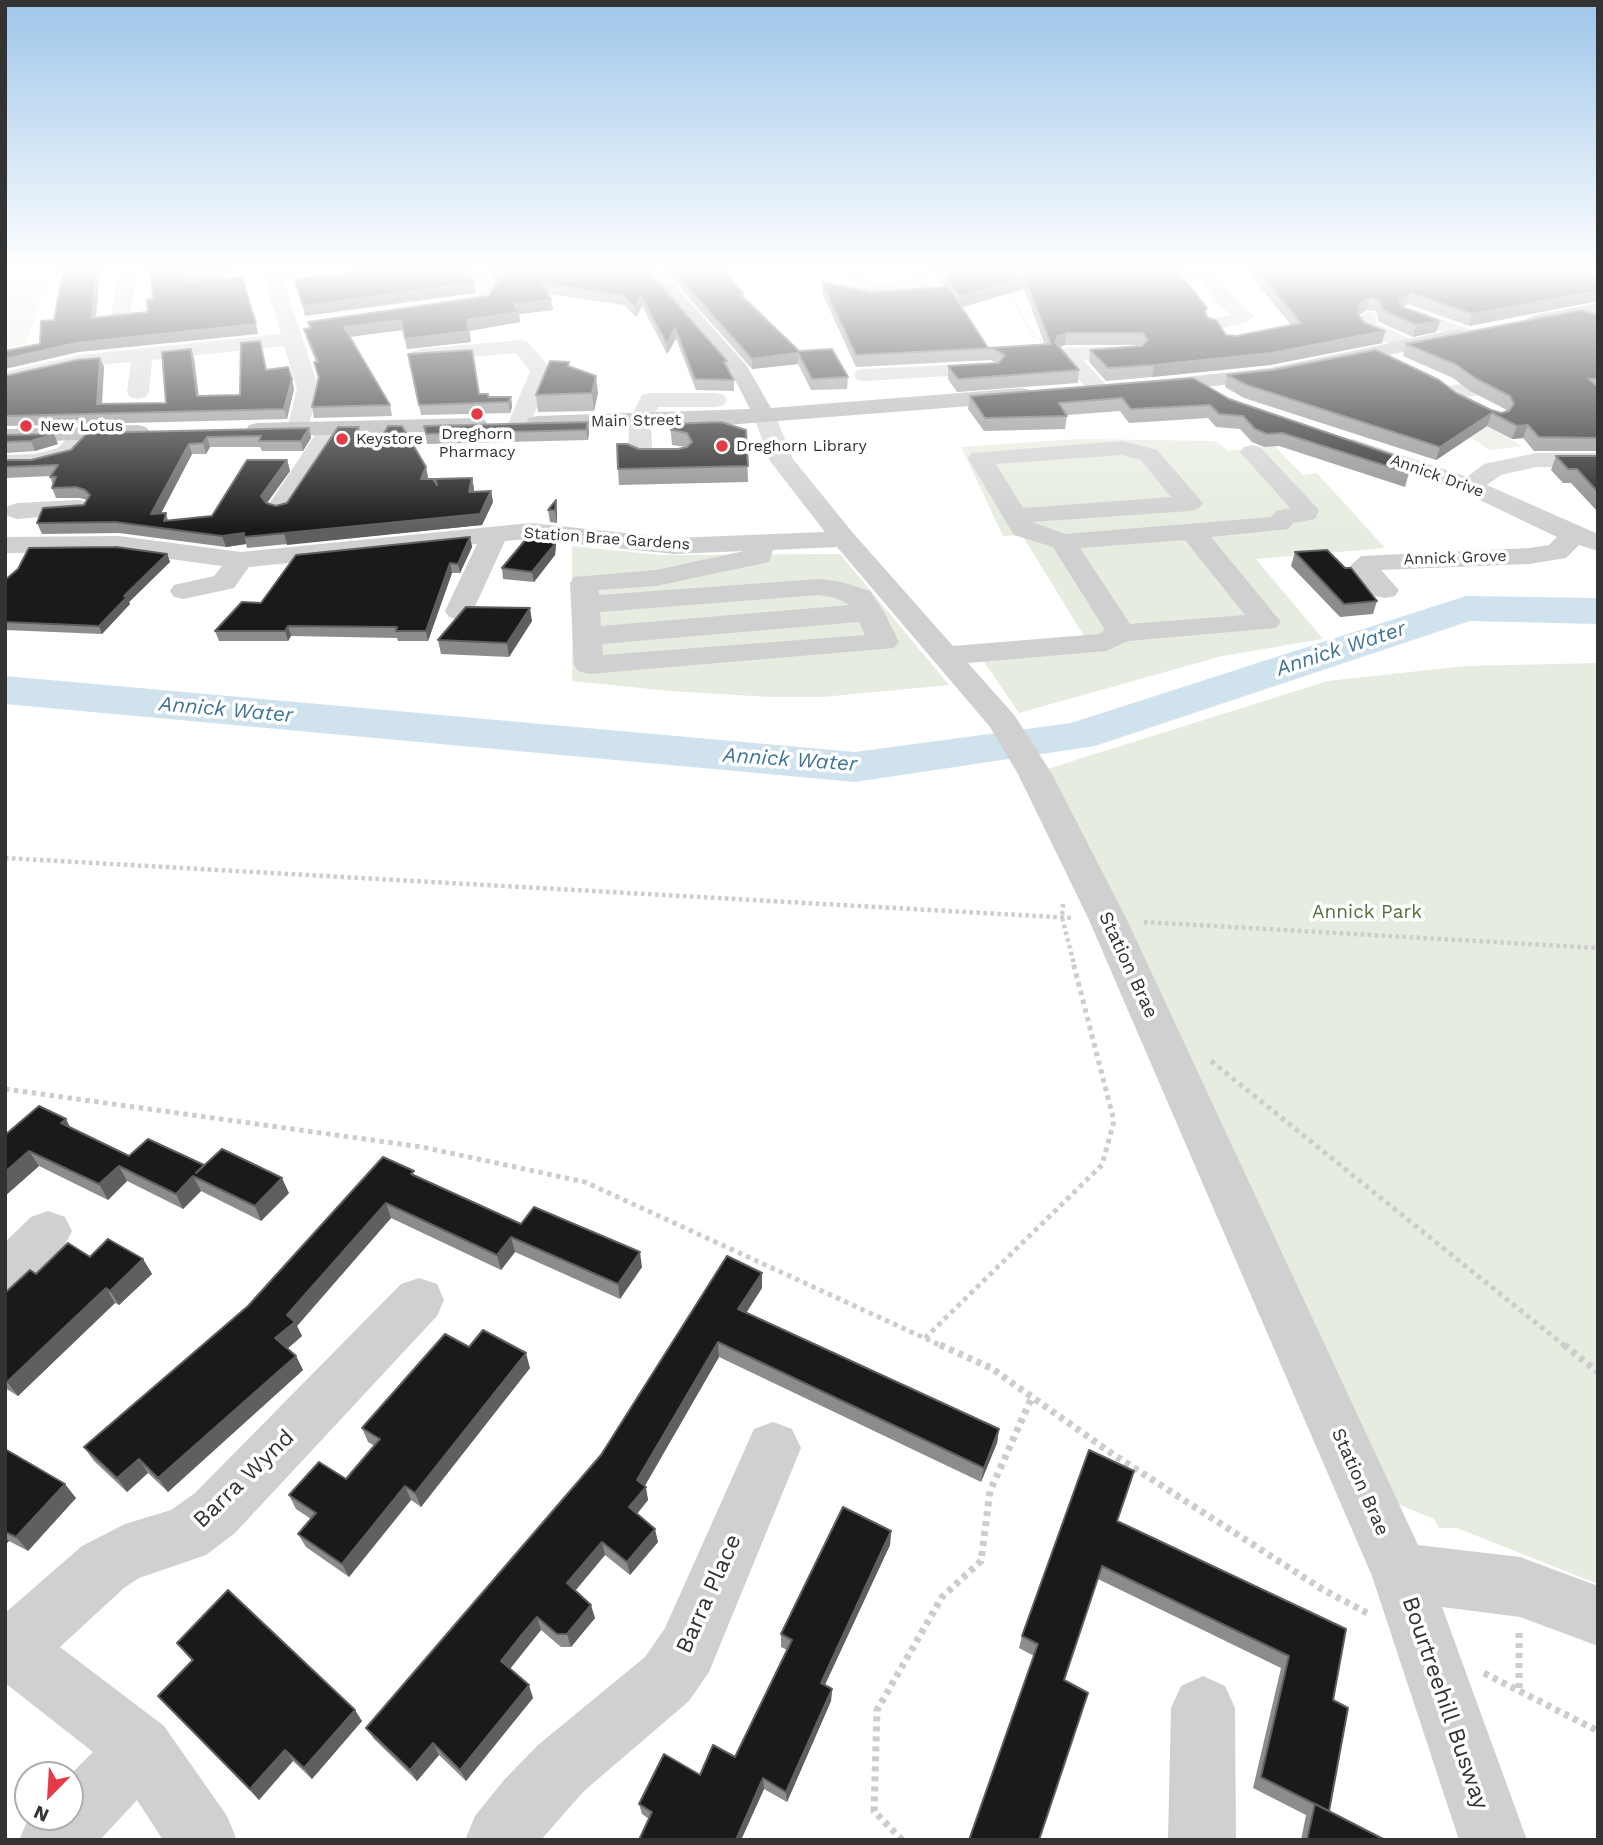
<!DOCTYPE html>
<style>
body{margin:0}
#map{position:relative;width:1603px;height:1845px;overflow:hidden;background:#fff;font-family:"Work Sans",sans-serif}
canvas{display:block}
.frame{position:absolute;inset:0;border:7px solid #333;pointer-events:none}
.north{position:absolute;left:14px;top:1761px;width:70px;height:70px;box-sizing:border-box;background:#fff;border:2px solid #adadad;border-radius:50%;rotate:204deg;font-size:19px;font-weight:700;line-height:28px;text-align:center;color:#333}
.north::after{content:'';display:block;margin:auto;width:24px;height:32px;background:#e63946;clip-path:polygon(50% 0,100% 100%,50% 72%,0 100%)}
</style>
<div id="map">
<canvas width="1603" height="1845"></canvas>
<div class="frame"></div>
<div class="north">N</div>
</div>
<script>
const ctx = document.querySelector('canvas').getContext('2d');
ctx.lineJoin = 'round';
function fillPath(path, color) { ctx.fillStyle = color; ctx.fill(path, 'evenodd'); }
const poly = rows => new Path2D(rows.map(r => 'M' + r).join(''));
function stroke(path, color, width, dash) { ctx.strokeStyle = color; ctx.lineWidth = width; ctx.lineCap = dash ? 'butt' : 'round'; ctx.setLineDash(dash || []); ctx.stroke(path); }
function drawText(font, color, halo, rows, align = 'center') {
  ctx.font = font + ' "Work Sans",sans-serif'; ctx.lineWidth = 7; ctx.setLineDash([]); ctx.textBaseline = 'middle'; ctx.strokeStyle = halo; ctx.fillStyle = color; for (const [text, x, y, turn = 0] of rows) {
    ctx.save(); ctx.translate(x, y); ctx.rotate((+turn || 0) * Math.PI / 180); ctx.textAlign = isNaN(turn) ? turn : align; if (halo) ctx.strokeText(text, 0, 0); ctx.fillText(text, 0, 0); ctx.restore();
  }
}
const green = poly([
 [5,271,30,271,30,275,49,274,26,344,5,347],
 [1488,425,1521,446,1490,450,1457,429],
 [1079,439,1216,441,1228,451,1274,446,1303,475,1317,473,1385,548,1256,559,1323,639,1222,656,1019,713,974,647,1084,636,1022,535,1003,536,961,447],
 [572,546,661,555,840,554,949,685,823,697,769,697,671,691,572,681],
 [1598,663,1598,1584,1457,1528,1439,1528,1434,1519,1385,1499,1044,770,1328,681,1465,666]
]);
const river = poly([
 [1466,596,1598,598,1598,624,1470,621,1095,746,855,782,5,704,5,676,855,752,1071,723,1466,596]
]);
const pathFar3 = poly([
 [1245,288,1264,288],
 [1008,290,1034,337,1047,344],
 [1020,312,1037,312],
 [5,351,18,349]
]);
const pathFar2 = poly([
 [5,858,1073,918],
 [1063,904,1062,917,1074,964],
 [1144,922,1598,948]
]);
const pathFar1 = poly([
 [1211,1061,1566,1347],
 [5,1089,422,1147,585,1182,944,1347],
 [925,1338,1102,1165,1114,1121,1073,962]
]);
const path = poly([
 [940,1345,991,1368,1114,1455,1322,1589,1367,1613],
 [1564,1345,1598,1372],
 [1519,1633,1519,1692],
 [1484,1673,1598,1731],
 [902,1840,874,1811,877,1710,942,1597,981,1561,990,1491,1032,1397]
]);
const minor = poly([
 [119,271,137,271,130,316,120,322,110,316,119,271],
 [262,271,320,271,311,276,283,279,319,389,306,434,290,434,287,429,297,389,284,346,152,360,149,392,146,397,138,399,130,397,127,392,131,362,80,367,5,384,5,372,80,355,281,334,262,271],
 [468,271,486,271,498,291,490,304,435,314,428,312,425,308,428,304,477,295,480,291,468,271],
 [843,271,861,271,867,281,874,283,911,280,905,271,923,271,933,284,924,290,873,295,854,289,843,271],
 [1055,271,1215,271,1232,296,1255,317,1245,323,1215,330,1208,328,1205,324,1208,320,1231,315,1218,304,1202,279,1072,279,1064,283,1058,282,1053,274,1055,271],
 [1408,307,1472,330,1475,334,1472,338,1465,340,1401,317,1398,313,1401,309,1408,307],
 [1368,312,1375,314,1377,324,1415,341,1418,345,1415,349,1401,349,1363,332,1357,324,1358,318,1368,312],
 [521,340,528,342,552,371,530,424,527,429,519,431,511,429,508,424,530,371,516,353,420,361,413,359,410,355,413,351,420,349,521,340],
 [1133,346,1140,348,1143,352,1140,356,1083,360,1111,390,1108,395,1100,397,1092,395,1056,354,1059,350,1066,348,1133,346],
 [991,363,998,365,1002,369,998,373,865,381,857,380,854,375,857,370,865,369,991,363],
 [1487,382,1495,383,1498,388,1495,393,1452,399,1444,397,1441,392,1444,387,1452,385,1487,382],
 [650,393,716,393,724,395,727,400,724,405,716,407,658,407,651,421,652,448,679,448,687,450,691,455,687,460,679,462,640,462,632,460,628,455,629,421,642,395,650,393],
 [764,408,772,410,775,415,793,459,853,533,953,646,1099,634,1105,630,1053,547,1014,535,968,458,972,453,1122,441,1157,450,1203,503,1199,508,1190,511,1032,522,1065,534,1271,517,1276,511,1290,508,1240,452,1244,447,1252,445,1260,447,1319,510,1315,519,1293,523,1288,529,1211,537,1276,616,1281,622,1276,628,1128,641,1106,651,968,663,1015,716,1052,774,1127,920,1418,1545,1520,1557,1598,1586,1598,1646,1520,1617,1442,1607,1527,1840,1459,1840,1372,1576,1089,920,1018,774,990,727,837,547,773,550,769,562,656,586,598,590,599,595,819,579,841,582,870,591,884,612,899,642,894,648,589,674,578,671,574,665,570,583,574,577,656,570,744,551,674,554,530,539,505,541,473,611,469,617,459,620,449,617,445,611,477,544,249,567,234,588,184,599,174,597,170,591,174,585,214,576,222,566,119,552,5,553,5,537,119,536,241,552,530,523,674,538,825,532,770,461,753,415,756,410,764,408],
 [1122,455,1141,460,1171,497,1023,508,996,464,1122,455],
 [1185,540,1245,615,1130,624,1080,548,1185,540],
 [819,595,836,598,850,605,601,626,600,612,819,595],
 [859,622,865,635,603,655,602,644,859,622],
 [331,421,339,423,342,428,334,446,289,512,280,515,271,512,267,507,323,423,331,421],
 [84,427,92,429,96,434,74,458,35,468,5,469,5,455,35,454,58,448,76,429,84,427],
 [1353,439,1467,477,1484,464,1536,453,1598,453,1598,467,1536,467,1501,475,1487,485,1598,534,1598,551,1579,545,1566,558,1529,564,1381,570,1399,590,1395,596,1385,598,1375,596,1349,567,1361,556,1529,548,1549,545,1557,537,1461,491,1345,451,1341,446,1345,441,1353,439],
 [79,500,88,503,92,508,88,513,17,519,8,516,5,512,8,506,17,503,79,500],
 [48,1211,65,1217,72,1231,65,1245,23,1290,5,1296,5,1242,31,1217,48,1211],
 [419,1278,437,1284,444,1300,437,1316,235,1533,206,1555,139,1578,124,1588,60,1647,164,1726,227,1816,237,1840,163,1840,137,1800,100,1840,19,1840,29,1817,70,1817,70,1775,93,1752,5,1683,5,1613,82,1546,125,1524,171,1510,195,1493,401,1284,419,1278],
 [773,1422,792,1429,801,1448,709,1672,689,1701,584,1791,541,1840,465,1840,475,1816,504,1780,538,1745,645,1657,665,1628,754,1429,773,1422],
 [1203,1676,1225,1686,1235,1708,1236,1840,1168,1840,1171,1708,1181,1686,1203,1676]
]);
const major = poly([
 [643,271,662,271,747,366,771,408,1022,388,1030,390,1033,395,1030,400,1022,402,713,426,529,428,526,423,529,418,537,416,750,409,731,372,643,271],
 [1598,303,1598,315,1534,327,1524,321,1534,315,1598,303],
 [1458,329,1465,331,1468,335,1465,339,1270,380,1148,393,1140,392,1137,387,1140,382,1148,381,1270,368,1458,329],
 [477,418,485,420,488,425,485,430,257,437,249,435,246,430,249,425,257,423,477,418],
 [138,425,146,427,150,432,146,437,5,443,5,429,138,425]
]);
const wall = poly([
 [489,271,648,271,727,361,728,369,734,380,734,391,696,390,676,339,667,354,642,306,636,317,624,305,548,294,553,310,519,314,520,322,469,331,471,342,407,349,403,330,350,337,390,405,392,416,314,418,312,407,318,379,314,362,316,362,307,340,304,329,310,329,308,322,489,296,497,284],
 [665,271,724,271,744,294,744,298,799,351,848,377,847,389,811,390,798,364,752,369],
 [933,271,1056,271,1206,314,1226,335,1236,336,1291,325,1247,271,1598,271,1598,301,1469,326,1407,304,1403,307,1440,321,1436,332,1413,337,1379,322,1376,311,1367,310,1359,315,1365,323,1385,331,1382,343,1270,365,1152,377,1106,381,1089,362,1090,350,1141,346,1141,345,1065,345,1060,347,1079,370,1078,383,957,392,948,379,948,366,997,363,991,360,856,367,822,293,822,282,870,292,945,288],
 [1024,289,1045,345,988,348,962,307],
 [1598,315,1598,451,1534,451,1523,438,1512,439,1487,426,1436,460,1244,398,1225,387,1227,375,1456,393,1491,410,1501,413,1506,411,1505,409,1470,391,1453,378,1403,356,1406,344],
 [408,354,479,394,488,394,489,397,511,397,512,407,510,413,421,415],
 [100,358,104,367,102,404,166,403,194,358,198,396,240,395,267,370,294,389,287,419,5,426,5,376],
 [569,362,569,367,598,393,594,411,538,412,536,395],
 [970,396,1229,399,1409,473,1405,487,1279,446,1264,447,1252,442,1240,429,1216,427,1208,418,1129,423,1120,411,1067,415,1065,429,984,431,968,409],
 [588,422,589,432,588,440,427,444,424,426],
 [670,424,746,430,748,482,619,485,618,469,639,449,678,449,687,447,672,445],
 [359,427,361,437,359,441,426,467,427,479,437,485,472,478,474,489,473,492,491,491,493,502,482,525,247,548,246,544,226,547,119,533,42,534,37,523,84,505,87,500,80,498,56,498,52,488,53,485,50,477,51,476,5,478,5,460,31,460,71,450,309,428,311,438,303,451,262,451,260,447,210,447,206,454,192,454,161,513,166,513,168,520,212,516,287,460,290,471,267,503,276,506,287,503],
 [5,435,58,444,35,451,5,453],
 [1556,456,1598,456,1598,512,1571,483,1563,483,1551,470],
 [556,500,557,513,557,523,550,522,548,510],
 [555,534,556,544,555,555,534,582,503,579,502,568],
 [470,537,472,547,460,573,452,573,428,641,398,641,397,638,291,636,288,641,219,641,215,631,261,603],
 [1295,552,1377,601,1373,614,1340,617,1291,566],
 [167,554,170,562,129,602,130,604,102,634,5,630,5,580],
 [532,621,509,657,441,654,438,640],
 [71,1128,129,1156,204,1165,289,1193,261,1221,201,1191,183,1209,127,1181,108,1200,39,1166,5,1196,5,1135],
 [415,1176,521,1224,642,1267,620,1299,515,1252,501,1270,391,1218,297,1326,302,1336,287,1349,296,1356,303,1370,168,1492,148,1473,127,1492,94,1461,84,1447],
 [90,1257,143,1259,152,1274,119,1305,115,1303,18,1396,5,1388,5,1293,36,1274],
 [762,1288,746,1313,999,1429,997,1443,981,1482,719,1357,645,1486,648,1500,637,1514,658,1542,630,1575,605,1555,575,1590,595,1618,571,1647,561,1647,541,1630,509,1669,533,1698,466,1781,439,1755,417,1781,374,1739,366,1728],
 [469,1347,530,1368,421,1507,411,1500,349,1577,306,1547,298,1534,311,1519,296,1509,289,1495,346,1479,375,1446,368,1442,362,1428],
 [5,1449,76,1498,28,1551,9,1541,5,1545],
 [1117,1521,1346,1629,1333,1700,1329,1811,1385,1840,1301,1840,1306,1815,1253,1788,1281,1668,1098,1579,1064,1680,1039,1840,1034,1656,1019,1648,1022,1636],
 [891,1531,890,1545,825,1685,832,1689,831,1701,787,1802,764,1789,741,1840,639,1840,649,1819,642,1814,639,1804,735,1757,787,1650,781,1647,781,1634],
 [177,1643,362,1721,312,1779,293,1761,259,1800,158,1696,192,1661]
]);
const shadedWall = poly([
 [96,271,100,271,95,328,92,318],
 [208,271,233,271,185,290,183,281],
 [1025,278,1024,289,959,308,960,297],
 [474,283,476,293,305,316,303,306],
 [1598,291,1598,301,1469,326,1472,314],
 [1411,293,1407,304,1396,311,1399,300],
 [641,296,642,306,636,317,635,307],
 [1370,298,1367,310,1357,316,1360,304],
 [551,300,553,310,519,314,520,322,469,331,467,320,514,304],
 [401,320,403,330,346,337,344,327],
 [1440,321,1436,332,1413,337,1416,325],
 [256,324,258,334,79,352,5,369,5,359,76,343],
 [675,328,676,339,667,354,667,344],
 [469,331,471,342,407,349,405,339],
 [1385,331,1382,343,1270,365,1152,377,1154,365],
 [1067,333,1065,345,1057,348,1055,342,1058,336],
 [191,349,194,358,200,406,197,396],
 [798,353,798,364,752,369,752,359],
 [100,358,104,367,101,414,97,404],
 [596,376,598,393,594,411,592,393],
 [292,379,294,389,287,419,284,409],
 [511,397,512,407,510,413,508,402],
 [1492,413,1487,426,1436,460,1440,447],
 [588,422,589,432,588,440,586,430],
 [1528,425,1523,438,1512,439,1517,426],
 [359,427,361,437,358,444,355,433],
 [309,428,311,438,303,451,301,441],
 [54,434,58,444,35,451,31,441],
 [207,437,210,447,206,454,203,443],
 [189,444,192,454,155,525,151,514],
 [287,460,290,471,264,507,261,496],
 [426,467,428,477,423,490,421,479],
 [472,478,474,489,471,503,469,492],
 [491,491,493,502,482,525,287,545,284,533],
 [556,500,557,513,557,523,555,510],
 [244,533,246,544,226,547,222,536],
 [555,534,556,544,555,555,534,582,532,572],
 [470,537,472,547,460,573,458,564],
 [167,554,170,562,129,602,130,604,102,634,99,626,124,596],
 [450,563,452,573,428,641,426,631],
 [530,608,532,621,509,657,507,643],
 [288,626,291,636,288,641,285,631],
 [66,1119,74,1135,61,1123],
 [29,1151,39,1166,5,1196,5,1172],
 [119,1166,127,1181,108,1200,99,1184],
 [193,1176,201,1191,183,1209,176,1194],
 [282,1178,289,1193,261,1221,255,1206],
 [386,1203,391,1218,297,1326,302,1336,282,1353,275,1338,287,1315],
 [511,1237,515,1252,501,1270,497,1255],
 [640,1252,642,1267,620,1299,618,1284],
 [143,1259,152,1274,119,1305,110,1291],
 [762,1273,762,1288,739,1324,738,1309],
 [106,1288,115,1303,18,1396,7,1382],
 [718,1342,719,1357,641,1492,646,1487,648,1500,631,1521,629,1507,637,1480],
 [526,1353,530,1368,421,1507,415,1493],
 [296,1356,303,1370,168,1492,158,1478],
 [999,1429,997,1443,981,1482,984,1468],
 [139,1459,148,1473,127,1492,117,1478],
 [65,1484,76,1498,28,1551,16,1537],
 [405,1486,411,1500,349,1577,342,1564],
 [655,1529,658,1542,630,1575,627,1562],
 [891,1531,890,1545,820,1695,821,1683],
 [5,1537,9,1541,5,1545],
 [602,1542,605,1555,571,1596,567,1583],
 [591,1605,595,1618,571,1647,567,1634],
 [537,1617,541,1630,506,1674,501,1661],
 [529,1685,533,1698,466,1781,460,1770],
 [832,1689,831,1701,787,1802,786,1792],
 [355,1710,362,1721,312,1779,304,1768],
 [433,1743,439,1755,417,1781,410,1770],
 [285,1750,293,1761,259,1800,250,1789],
 [763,1778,764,1789,741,1840,736,1840]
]);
const building = poly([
 [63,271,96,271,92,318,148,312,147,300,153,299,151,271,208,271,183,281,242,277,256,324,76,343,5,359,5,351,40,344,41,321,54,320,63,271],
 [365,271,469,271,474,283,303,306,294,279,365,271],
 [494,271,648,271,727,361,724,362,734,380,695,379,675,328,667,344,641,296,635,307,623,295,542,283,551,300,514,304,519,312,467,320,469,331,405,339,401,320,344,327,390,405,312,407,319,377,314,362,318,362,304,329,311,328,308,322,489,296,499,280,494,271],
 [673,271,724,271,744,294,740,294,799,351,832,349,848,377,812,379,798,353,752,359,673,271],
 [942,271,1056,271,1065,274,1072,271,1178,271,1207,308,1205,312,1208,318,1216,320,1226,335,1236,336,1301,323,1258,271,1598,271,1598,291,1472,314,1411,293,1399,300,1402,307,1440,321,1416,325,1383,310,1379,300,1370,298,1360,304,1358,314,1365,323,1385,331,1272,353,1154,365,1108,368,1090,350,1142,346,1148,340,1143,333,1067,333,1058,336,1055,342,1079,370,958,379,948,366,999,363,1005,355,992,348,856,355,822,282,870,292,949,287,988,348,1051,344,1025,278,960,297,942,271],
 [1581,310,1598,315,1598,379,1589,379,1598,387,1598,438,1539,437,1528,425,1517,426,1492,413,1440,447,1247,385,1227,375,1273,370,1376,350,1439,380,1456,393,1491,410,1501,413,1509,411,1514,404,1510,396,1475,378,1457,365,1406,344,1581,310],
 [260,341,266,370,288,367,292,379,284,409,5,416,5,376,77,360,100,358,97,404,166,403,162,352,191,349,197,396,240,395,241,343,260,341],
 [472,350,479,394,488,394,488,397,511,397,508,402,419,405,408,354,472,350],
 [550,361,569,362,568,366,596,376,592,393,536,395,550,361],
 [1193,378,1229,399,1398,457,1409,473,1282,433,1267,434,1255,429,1243,416,1219,414,1210,405,1131,409,1122,398,1059,403,1067,416,985,418,970,396,1193,378],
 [588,422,586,430,426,434,424,426,588,422],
 [721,422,746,430,748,466,618,469,617,444,627,444,639,449,678,449,687,447,692,442,687,433,671,430,670,424,721,422],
 [388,426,402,426,426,467,421,479,433,479,437,485,435,479,472,478,469,492,491,491,480,514,244,537,244,533,222,536,115,522,37,523,43,508,84,505,90,495,85,490,76,487,52,488,56,477,50,477,58,465,5,467,5,460,31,460,71,450,87,433,309,428,301,441,259,441,261,436,207,437,203,443,189,444,151,514,166,513,164,521,212,516,247,460,287,460,261,496,266,503,276,506,287,503,338,427,359,427,355,433,360,441,378,442,388,426],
 [54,434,31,441,5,442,5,435,54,434],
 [1556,456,1598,456,1598,492,1577,469,1568,469,1556,456],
 [556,500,555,510,548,510,556,500],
 [532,532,555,534,554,545,532,572,502,568,532,532],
 [470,537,458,564,450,563,426,631,396,631,397,627,288,626,285,631,215,631,242,602,261,603,296,555,470,537],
 [116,547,167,554,124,596,127,597,99,626,5,622,5,580,18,569,29,548,116,547],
 [1327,550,1345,568,1351,568,1377,601,1344,604,1295,552,1327,550],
 [466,607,530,608,507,643,438,640,466,607],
 [39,1106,66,1119,61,1123,129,1156,148,1139,204,1165,196,1173,222,1149,282,1178,255,1206,193,1176,176,1194,119,1166,99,1184,29,1151,5,1172,5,1135,39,1106],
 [383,1157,414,1171,411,1174,521,1224,534,1207,640,1252,618,1284,511,1237,497,1255,386,1203,287,1315,295,1322,275,1338,296,1356,158,1478,139,1459,117,1478,84,1447,248,1306,383,1157],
 [108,1239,143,1259,110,1291,106,1288,7,1382,5,1380,5,1293,30,1270,36,1274,68,1243,90,1257,108,1239],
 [727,1256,762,1273,738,1309,999,1429,984,1468,718,1342,637,1480,646,1487,629,1507,655,1529,627,1562,602,1542,567,1583,591,1605,567,1634,557,1634,537,1617,520,1637,501,1661,529,1685,460,1770,433,1743,410,1770,366,1728,601,1455,727,1256],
 [483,1330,526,1353,415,1493,405,1486,342,1564,298,1534,316,1513,289,1495,319,1462,346,1479,380,1439,362,1428,445,1334,469,1347,483,1330],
 [5,1449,65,1484,16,1537,5,1532,5,1449],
 [1089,1450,1134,1471,1117,1521,1346,1629,1333,1700,1348,1708,1329,1811,1261,1777,1289,1656,1102,1566,1064,1680,1088,1693,1039,1840,969,1840,1038,1644,1022,1636,1089,1450],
 [843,1507,891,1531,821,1683,832,1689,786,1792,763,1778,736,1840,639,1840,652,1812,639,1804,664,1754,700,1775,713,1745,735,1757,792,1640,781,1634,843,1507],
 [228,1590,355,1710,304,1768,285,1750,250,1789,158,1696,193,1660,177,1643,228,1590],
 [1315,1804,1385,1840,1307,1840,1315,1804]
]);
const markers = [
 [477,414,7,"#e63946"],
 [26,426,7,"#e63946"],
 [342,439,7,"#e63946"],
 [722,446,7,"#e63946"]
];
const farStreetnames = [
 ["Main Street",636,421,-1],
 ["Annick Drive",1437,476,20],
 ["Station Brae Gardens",607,539,4],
 ["Annick Grove",1455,558,-2]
];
const farPoinames = [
 ["New Lotus",40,426],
 ["Dreghorn",477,434,"center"],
 ["Pharmacy",477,452,"center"],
 ["Keystore",356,439],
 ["Dreghorn Library",736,446]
];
const parkNames = [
 ["Annick Park",1367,912]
];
const streetNames = [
 ["Station Brae",1128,965,65],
 ["Station Brae",1360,1482,66]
];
const waterNames = [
 ["Annick Water",1341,649,-18],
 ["Annick Water",226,710,5],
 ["Annick Water",790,760,4]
];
const nearStreetnames = [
 ["Barra Wynd",244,1479,-44],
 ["Barra Place",709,1594,-66],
 ["Bourtreehill Busway",1445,1703,71]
];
fillPath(green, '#e6ecdf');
fillPath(river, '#cfe2ee');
stroke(pathFar3, '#cdcdcd', 2.5, [2, 2]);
stroke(pathFar2, '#cdcdcd', 4.5, [3.5, 3.5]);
stroke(pathFar1, '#cdcdcd', 5, [4.5, 4.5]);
stroke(path, '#cdcdcd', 7, [5, 5]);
fillPath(minor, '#d0d0d0');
fillPath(major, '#ababab');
fillPath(wall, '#8c8c8c');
fillPath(shadedWall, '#5f5f5f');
fillPath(building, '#1a1a1a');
stroke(building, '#5f5f5f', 2);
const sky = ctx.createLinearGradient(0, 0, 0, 530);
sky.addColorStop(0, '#9ec6ea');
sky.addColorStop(0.51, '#fff');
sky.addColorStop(1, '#ffffff00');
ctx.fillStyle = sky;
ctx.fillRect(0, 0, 1603, 530);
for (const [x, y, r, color] of markers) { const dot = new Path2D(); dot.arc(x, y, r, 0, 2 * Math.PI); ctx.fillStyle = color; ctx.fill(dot); stroke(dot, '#fff', 2.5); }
drawText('16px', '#333', '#fff', farStreetnames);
drawText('16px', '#333', '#fff', farPoinames, 'left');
drawText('19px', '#56703f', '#fff', parkNames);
drawText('19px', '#333', '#fff', streetNames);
drawText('italic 21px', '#3f7597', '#fff', waterNames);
drawText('23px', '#333', '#fff', nearStreetnames);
</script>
